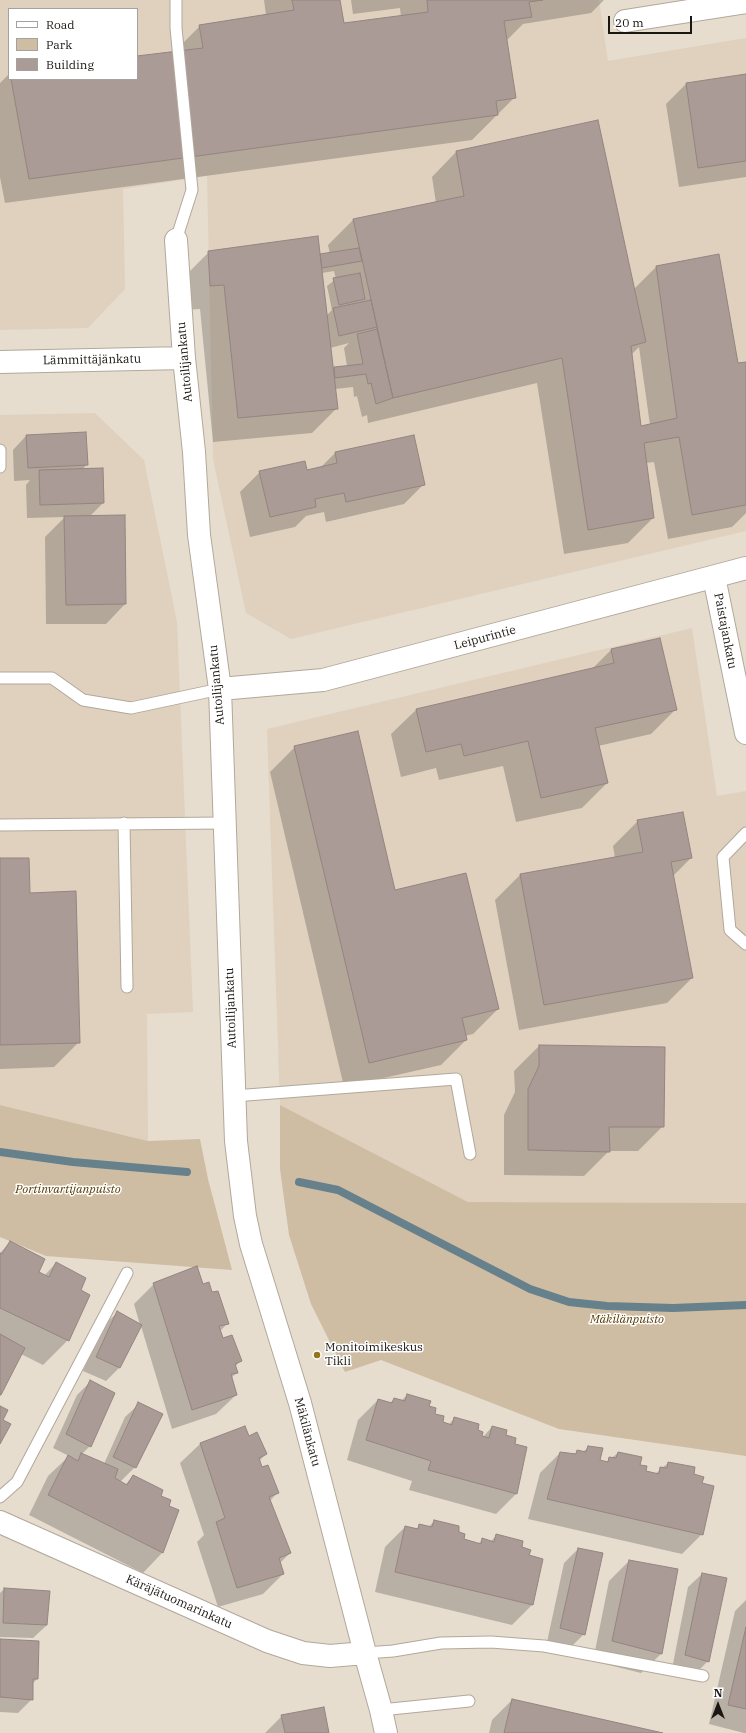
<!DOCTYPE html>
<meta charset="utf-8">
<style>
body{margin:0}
#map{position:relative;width:746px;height:1733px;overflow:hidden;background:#e6ddcf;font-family:"IBM Plex Serif",serif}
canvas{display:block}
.legend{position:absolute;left:8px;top:8px;width:130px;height:72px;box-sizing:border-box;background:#fff;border:1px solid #a3a2a0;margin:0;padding:5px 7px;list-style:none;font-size:12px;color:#1a1612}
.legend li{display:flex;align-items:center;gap:8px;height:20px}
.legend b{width:20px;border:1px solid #a3a2a0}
.north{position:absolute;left:698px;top:1685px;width:40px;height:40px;-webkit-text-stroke:3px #fff;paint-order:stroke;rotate:0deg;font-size:11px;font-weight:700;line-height:16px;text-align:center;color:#1a1612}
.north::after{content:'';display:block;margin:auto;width:14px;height:18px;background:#1a1612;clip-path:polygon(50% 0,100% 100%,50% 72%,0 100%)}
.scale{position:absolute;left:608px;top:16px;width:84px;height:18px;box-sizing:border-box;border:2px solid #1a1612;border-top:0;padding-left:5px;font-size:12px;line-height:14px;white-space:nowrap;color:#1a1612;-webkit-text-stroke:3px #fff;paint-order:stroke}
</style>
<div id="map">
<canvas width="746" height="1733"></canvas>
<ul class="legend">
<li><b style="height:5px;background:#fff"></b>Road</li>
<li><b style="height:11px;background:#cebca3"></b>Park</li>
<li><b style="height:11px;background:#ab9b96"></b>Building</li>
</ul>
<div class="north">N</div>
<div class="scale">20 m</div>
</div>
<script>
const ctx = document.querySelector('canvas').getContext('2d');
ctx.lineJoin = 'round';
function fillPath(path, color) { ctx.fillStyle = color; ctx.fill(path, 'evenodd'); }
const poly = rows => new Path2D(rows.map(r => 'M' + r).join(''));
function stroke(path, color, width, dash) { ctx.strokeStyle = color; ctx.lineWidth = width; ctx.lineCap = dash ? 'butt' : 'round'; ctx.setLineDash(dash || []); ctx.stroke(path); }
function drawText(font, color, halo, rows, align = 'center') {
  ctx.font = font + ' "IBM Plex Serif",serif'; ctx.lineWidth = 3; ctx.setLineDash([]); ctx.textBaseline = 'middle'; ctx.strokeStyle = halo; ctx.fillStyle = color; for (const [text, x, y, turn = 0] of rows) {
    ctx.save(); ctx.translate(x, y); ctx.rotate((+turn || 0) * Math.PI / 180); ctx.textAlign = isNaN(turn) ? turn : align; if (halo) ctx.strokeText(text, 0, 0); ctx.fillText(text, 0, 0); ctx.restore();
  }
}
const built = poly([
 [0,0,599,0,608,61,746,38,746,531,291,639,246,613,213,459,207,176,123,189,125,289,88,328,0,330],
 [9,9,137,9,137,79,9,79],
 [95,413,144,460,177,622,193,1012,147,1014,148,1141,0,1105,0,415],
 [692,628,717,796,746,791,746,1203,468,1202,280,1105,267,729]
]);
const green = poly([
 [0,1105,148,1141,200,1139,208,1179,232,1270,46,1256,0,1237],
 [280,1105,468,1202,746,1203,746,1456,559,1429,381,1360,345,1372,311,1304,289,1235,280,1169]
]);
const shadow = poly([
 [264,0,339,0,343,24,401,17,400,8,353,14,351,0,604,0,591,13,523,24,506,41,515,97,472,140,5,203,0,177,0,83,9,74,9,79,137,79,137,57,175,52,175,51,200,26,266,15],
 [746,75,746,177,679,187,666,104,686,84],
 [456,152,634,289,656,267,737,364,746,363,746,513,732,527,668,539,654,462,646,463,653,518,628,543,564,554,537,383,368,423,367,415,362,417,357,396,354,397,353,387,335,389,337,408,312,433,213,442,200,309,186,310,184,277,209,252,320,255,330,254,328,245,353,220,436,203,432,177],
 [334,271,336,279,327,286,332,310,327,315,322,273],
 [349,343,344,348,347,366,333,369,330,348],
 [639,347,650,425,640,427,631,355],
 [26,436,87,464,82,470,103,503,89,517,125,604,106,624,46,624,45,537,65,517,27,518,26,485,30,480,14,481,13,450],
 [335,453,424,484,404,504,326,522,324,512,306,516,295,527,250,537,240,492,260,472,307,471,321,467],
 [611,650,676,709,651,734,598,746,607,783,582,808,516,822,503,766,439,780,436,768,401,777,391,734,416,710,592,669],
 [295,747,395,891,498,1009,473,1034,465,1036,466,1040,441,1065,344,1087,270,772],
 [638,821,691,858,673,876,692,978,667,1003,519,1030,495,900,520,875,615,858,613,846],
 [0,859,29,894,79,1042,54,1067,0,1069],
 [539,1046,663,1126,638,1151,609,1151,584,1176,504,1175,504,1115,515,1092,514,1071],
 [10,1242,38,1272,44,1276,56,1263,80,1291,68,1340,43,1365,21,1354,0,1395,0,1253],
 [154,1284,202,1286,211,1293,228,1323,219,1332,222,1339,240,1361,235,1367,237,1373,231,1378,236,1395,216,1414,172,1429,141,1326,119,1368,106,1381,83,1371,103,1326,117,1313,140,1325,134,1304],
 [90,1382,90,1446,82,1454,104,1464,125,1417,139,1404,135,1467,120,1482,125,1485,133,1476,160,1497,168,1506,178,1510,162,1553,143,1573,29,1515,48,1476,69,1456,53,1448,77,1395],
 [407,1395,428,1407,441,1423,448,1425,454,1419,476,1430,483,1437,492,1427,513,1445,526,1448,516,1494,496,1514,409,1490,412,1481,347,1460,358,1420,378,1400,390,1403,394,1399,401,1401],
 [244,1428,248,1437,266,1454,259,1461,261,1468,277,1493,270,1501,290,1553,280,1563,283,1574,263,1594,218,1607,197,1542,204,1535,180,1463,200,1444],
 [588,1447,598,1461,605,1463,618,1453,639,1466,645,1472,655,1474,668,1463,693,1475,701,1484,702,1534,682,1554,528,1519,540,1473,560,1453,573,1455,578,1451,583,1452],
 [435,1521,458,1533,462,1540,478,1544,482,1540,490,1542,497,1535,521,1548,528,1556,542,1559,532,1605,512,1625,375,1592,385,1547,405,1527,416,1529,420,1525,428,1527],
 [578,1549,584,1634,570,1648,547,1642,564,1563],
 [629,1561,661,1654,641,1673,593,1661,609,1581],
 [702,1574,708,1661,694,1675,672,1669,688,1587],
 [4,1589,47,1625,33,1638,0,1637,0,1593],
 [746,1600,746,1733,744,1733,709,1724,735,1611],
 [0,1640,37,1679,32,1684,32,1699,18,1713,0,1712],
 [512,1700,658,1733,489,1733,492,1720],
 [282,1716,328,1733,265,1733]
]);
const stream = poly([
 [0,1152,73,1162,187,1172],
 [299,1182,338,1190,530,1289,569,1302,607,1306,673,1308,746,1305]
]);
const building = poly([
 [292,0,340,0,344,23,428,12,427,0,543,0,529,2,532,17,504,21,516,98,496,101,498,115,29,179,11,79,137,79,137,56,203,48,199,25,294,10,292,0],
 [746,74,746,161,698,168,686,83,746,74],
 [598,120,646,342,631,346,641,426,677,418,656,266,719,254,738,363,746,362,746,505,692,515,679,437,644,443,654,518,588,530,562,358,393,398,353,219,464,196,456,151,598,120],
 [318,236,338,409,238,418,224,285,210,286,208,251,318,236],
 [359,248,362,261,322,268,320,254,359,248],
 [360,273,365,299,339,305,333,278,360,273],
 [371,300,377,327,339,336,333,308,371,300],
 [377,329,393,398,376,404,371,383,368,384,366,374,335,378,334,367,363,364,357,334,377,329],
 [86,432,88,465,28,468,26,435,86,432],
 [414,435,425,485,346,502,344,493,315,499,316,507,270,517,259,471,305,461,307,470,337,463,335,452,414,435],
 [103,468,104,503,40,505,39,470,103,468],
 [125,515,126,604,66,605,64,516,125,515],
 [660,638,677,710,595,728,608,783,541,798,528,741,464,756,461,744,426,752,416,709,614,663,611,649,660,638],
 [358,731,395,890,466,873,499,1009,462,1018,467,1040,369,1063,294,746,358,731],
 [683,812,692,858,671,862,693,978,544,1005,520,874,643,852,637,820,683,812],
 [0,858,29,858,30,893,76,891,80,1043,0,1045,0,858],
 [539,1045,665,1047,664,1127,609,1127,610,1152,528,1150,528,1089,539,1066,539,1045],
 [10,1241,45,1259,39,1272,49,1277,56,1262,86,1278,81,1290,90,1295,69,1341,0,1308,0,1253,2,1254,10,1241],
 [197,1266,203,1284,209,1282,212,1292,218,1291,229,1324,219,1326,223,1338,232,1335,242,1361,235,1364,238,1373,231,1374,237,1395,192,1410,153,1283,197,1266],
 [117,1311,142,1325,120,1368,96,1357,117,1311],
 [0,1334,25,1348,1,1395,0,1395,0,1334],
 [90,1380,115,1393,91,1447,66,1434,90,1380],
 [407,1394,431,1401,429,1406,436,1408,435,1414,444,1416,443,1422,452,1425,454,1417,479,1424,478,1430,483,1432,482,1436,489,1438,492,1426,507,1430,506,1435,516,1438,515,1444,527,1447,517,1494,428,1470,431,1461,366,1440,378,1399,392,1403,394,1398,405,1401,407,1394],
 [138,1402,163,1414,136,1468,113,1457,138,1402],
 [0,1406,8,1410,3,1420,11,1424,0,1444,0,1406],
 [245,1426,249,1436,257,1432,267,1454,259,1458,262,1467,268,1465,279,1493,269,1497,291,1553,279,1558,284,1574,237,1588,216,1522,225,1518,200,1443,245,1426],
 [588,1446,603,1448,600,1460,608,1462,609,1457,616,1458,618,1452,642,1457,640,1465,647,1466,646,1471,659,1474,660,1467,667,1468,668,1462,695,1467,694,1474,704,1477,702,1483,714,1486,703,1535,547,1499,560,1452,576,1454,577,1450,586,1452,588,1446],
 [81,1453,118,1469,115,1478,127,1485,133,1475,163,1490,161,1496,171,1500,169,1506,179,1510,163,1553,48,1495,68,1455,78,1461,81,1453],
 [434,1520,459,1526,459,1532,465,1534,464,1539,481,1544,482,1538,494,1542,496,1534,523,1541,522,1547,531,1550,529,1555,543,1559,533,1605,395,1572,405,1526,418,1529,419,1524,432,1527,434,1520],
 [578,1548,603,1553,585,1635,560,1628,578,1548],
 [629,1560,678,1569,662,1654,612,1641,629,1560],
 [702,1573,727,1578,709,1662,685,1655,702,1573],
 [4,1588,50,1591,47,1625,3,1623,4,1588],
 [746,1627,746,1709,728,1705,746,1627],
 [0,1639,39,1641,38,1679,33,1679,33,1700,0,1697,0,1639],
 [512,1699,663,1733,504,1733,512,1699],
 [324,1707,329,1733,285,1733,281,1715,324,1707]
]);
const lane = poly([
 [176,240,192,190,176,28,176,0],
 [0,450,0,467],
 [0,678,52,678,83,700,131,708,220,689],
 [124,823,127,987],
 [0,825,225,823],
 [746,833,723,857,730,930,746,944],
 [234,1096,456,1079,470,1154],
 [0,1497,17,1482,127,1273],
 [365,1653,393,1651,441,1643,491,1642,544,1646,703,1676],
 [381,1710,469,1701]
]);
const street = poly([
 [625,21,746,2],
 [176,240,184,358,194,452,199,535,220,689,236,1141,245,1216,251,1244,300,1403,365,1653,381,1710,386,1733],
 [0,362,184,358],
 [714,577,746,733],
 [220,689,323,680,746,568],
 [0,1522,267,1641,303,1653,330,1656,365,1653]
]);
const markers = [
 [317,1355,4,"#95741c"]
];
const streetNames = [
 ["Lämmittäjänkatu",92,360,-1],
 ["Autoilijankatu",185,362,-95],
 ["Paistajankatu",725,631,79],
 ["Leipurintie",485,638,-15],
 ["Autoilijankatu",217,685,-95],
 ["Autoilijankatu",231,1008,-92],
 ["Mäkilänkatu",307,1432,75],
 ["Käräjätuomarinkatu",179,1602,24]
];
const parkNames = [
 ["Portinvartijanpuisto",68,1190],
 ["Mäkilänpuisto",627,1320]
];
const poiNames = [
 ["Monitoimikeskus",325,1348],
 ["Tikli",325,1362]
];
fillPath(built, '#dfd1be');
fillPath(green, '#cebca3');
fillPath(shadow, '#0003');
stroke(stream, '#66808c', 8);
fillPath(building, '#ab9b96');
stroke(building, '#958480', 1);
stroke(lane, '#b1a89b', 13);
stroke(street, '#b1a89b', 24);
stroke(lane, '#fff', 11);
stroke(street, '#fff', 22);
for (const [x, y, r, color] of markers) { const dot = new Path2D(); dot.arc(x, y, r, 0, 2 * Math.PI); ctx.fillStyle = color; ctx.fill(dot); stroke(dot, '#fff', 1.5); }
drawText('12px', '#1a1612', '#fff', streetNames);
drawText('italic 12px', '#593b00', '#fff', parkNames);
drawText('12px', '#1a1612', '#fff', poiNames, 'left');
</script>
